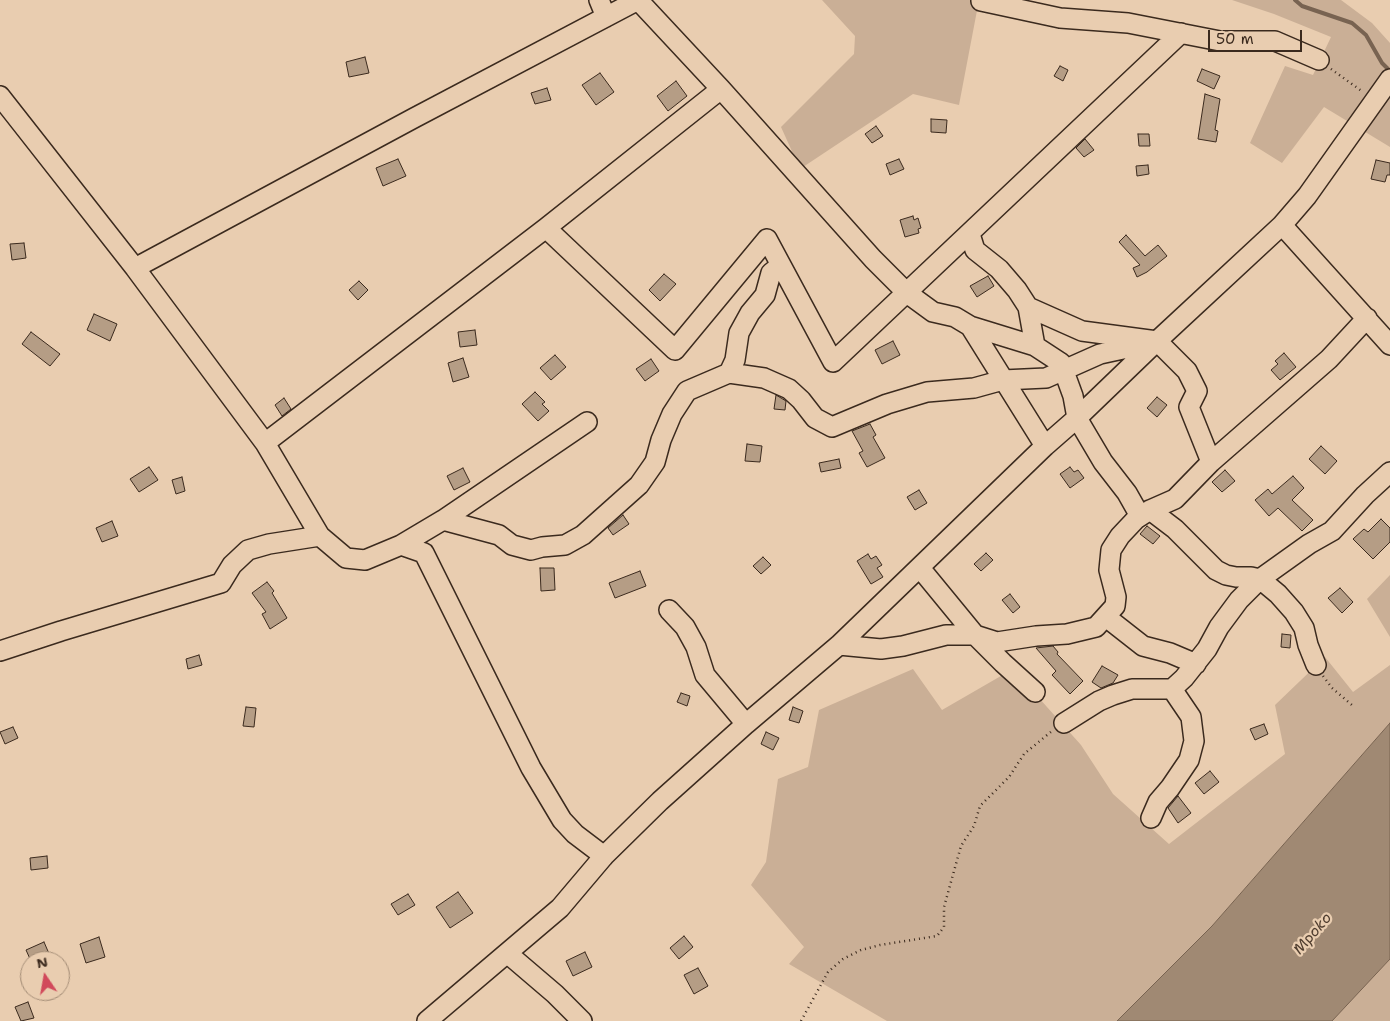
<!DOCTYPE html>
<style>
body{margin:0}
#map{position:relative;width:1390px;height:1021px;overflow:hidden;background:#e9cdb0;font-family:"Shantell Sans",sans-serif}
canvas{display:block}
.north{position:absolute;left:20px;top:951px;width:50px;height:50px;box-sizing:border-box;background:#e9cdb0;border:1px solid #a38c76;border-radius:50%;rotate:348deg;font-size:14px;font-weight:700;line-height:20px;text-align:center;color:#3b2a1e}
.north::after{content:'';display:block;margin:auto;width:18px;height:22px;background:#d1495b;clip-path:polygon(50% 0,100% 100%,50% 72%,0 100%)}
.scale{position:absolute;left:1208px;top:30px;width:94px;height:22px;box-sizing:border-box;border:2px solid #3b2a1e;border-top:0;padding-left:6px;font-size:15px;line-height:18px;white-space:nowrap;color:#3b2a1e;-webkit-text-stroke:4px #e9cdb0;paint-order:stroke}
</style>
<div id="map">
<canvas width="1390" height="1021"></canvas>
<div class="north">N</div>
<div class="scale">50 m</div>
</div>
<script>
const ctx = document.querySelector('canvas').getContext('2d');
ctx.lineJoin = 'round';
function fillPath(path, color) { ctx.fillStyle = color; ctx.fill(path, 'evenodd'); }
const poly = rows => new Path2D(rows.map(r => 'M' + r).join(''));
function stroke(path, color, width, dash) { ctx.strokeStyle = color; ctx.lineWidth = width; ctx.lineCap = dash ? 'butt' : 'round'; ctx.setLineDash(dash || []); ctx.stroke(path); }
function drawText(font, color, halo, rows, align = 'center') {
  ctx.font = font + ' "Shantell Sans",sans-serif'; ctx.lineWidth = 4.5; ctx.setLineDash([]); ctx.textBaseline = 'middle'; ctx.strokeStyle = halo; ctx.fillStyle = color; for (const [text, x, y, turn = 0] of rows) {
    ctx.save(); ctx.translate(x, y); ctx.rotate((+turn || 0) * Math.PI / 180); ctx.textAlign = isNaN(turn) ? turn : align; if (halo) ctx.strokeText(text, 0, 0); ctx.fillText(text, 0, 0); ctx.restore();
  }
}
const green = poly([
 [822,0,979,0,959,105,913,94,800,169,781,127,854,54,855,36],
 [1232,0,1341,0,1372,23,1390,43,1390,147,1324,107,1282,163,1250,143,1285,66,1313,75,1331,37,1274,14],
 [1390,575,1390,637,1367,599],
 [1325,657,1353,692,1390,665,1390,723,1212,926,1117,1021,887,1021,789,964,804,947,751,885,766,862,778,779,808,767,819,710,913,669,942,710,1013,669,1081,745,1113,794,1169,844,1285,754,1275,705],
 [1390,959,1390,1021,1332,1021,1343,1008]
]);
const water = poly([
 [1390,723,1390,959,1332,1021,1117,1021,1212,926,1390,723]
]);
const stream = poly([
 [1295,0,1302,6,1352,23,1366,35,1382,63,1388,69]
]);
const building = poly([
 [365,57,369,73,349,77,346,62,365,57],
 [1060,66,1068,70,1063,81,1054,76,1060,66],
 [1202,69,1220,76,1214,89,1197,81,1202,69],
 [600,73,614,92,596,105,582,85,600,73],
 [676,81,687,96,668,111,657,96,676,81],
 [547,88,551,100,535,104,531,93,547,88],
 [1205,94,1220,99,1215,130,1218,131,1216,142,1198,139,1205,94],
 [931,119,947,120,946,133,931,132,931,119],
 [876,126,883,136,872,143,865,134,876,126],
 [1138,134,1149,134,1150,146,1139,146,1138,134],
 [1085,139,1094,150,1084,157,1076,148,1085,139],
 [398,159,406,176,383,186,376,168,398,159],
 [899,159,904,169,890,175,886,164,899,159],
 [1376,160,1390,163,1390,175,1387,175,1385,182,1371,179,1376,160],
 [1148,165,1149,174,1137,176,1136,166,1148,165],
 [913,216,914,220,918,218,921,228,918,229,919,233,905,237,900,220,913,216],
 [1126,235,1145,256,1158,245,1167,256,1147,272,1137,277,1133,268,1140,265,1119,242,1126,235],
 [24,243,26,258,12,260,10,244,24,243],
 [664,274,676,284,660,301,649,290,664,274],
 [988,276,994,286,977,297,970,286,988,276],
 [359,281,368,290,358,300,349,290,359,281],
 [94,314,117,324,110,341,87,330,94,314],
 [475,330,477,345,460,347,458,332,475,330],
 [31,332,60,354,50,366,22,344,31,332],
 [893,341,900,355,882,364,875,350,893,341],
 [1284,353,1296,367,1280,380,1271,370,1278,364,1275,361,1284,353],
 [555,355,566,367,551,380,540,368,555,355],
 [463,358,469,377,453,382,448,363,463,358],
 [651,359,659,371,645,381,636,369,651,359],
 [535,392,545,402,542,404,549,411,538,421,522,404,535,392],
 [776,395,786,401,785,410,774,409,776,395],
 [1157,397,1167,405,1157,417,1147,408,1157,397],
 [284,398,291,409,282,416,275,405,284,398],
 [870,424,876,435,873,437,885,458,867,467,859,453,863,451,852,431,870,424],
 [747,444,762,446,760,462,745,461,747,444],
 [1321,446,1337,461,1325,474,1309,459,1321,446],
 [839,459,841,468,821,472,819,463,839,459],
 [149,467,158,480,139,492,130,479,149,467],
 [1070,467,1074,472,1078,470,1084,478,1070,488,1060,474,1070,467],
 [463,468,470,482,454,490,447,476,463,468],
 [1225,470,1235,481,1222,492,1212,482,1225,470],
 [1293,476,1304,488,1292,500,1313,520,1302,531,1278,508,1269,516,1255,500,1268,489,1272,494,1293,476],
 [182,477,185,491,176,494,172,480,182,477],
 [919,490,927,503,915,510,907,497,919,490],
 [623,515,629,524,613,535,608,528,623,515],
 [1381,519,1390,528,1390,542,1373,559,1353,539,1364,529,1368,532,1381,519],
 [112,521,118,536,102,542,96,528,112,521],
 [1147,526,1160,536,1153,544,1140,534,1147,526],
 [986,553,993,560,981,571,974,564,986,553],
 [868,554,871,559,876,556,882,565,877,568,883,577,871,584,857,561,868,554],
 [763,557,771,565,761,574,753,566,763,557],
 [540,568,554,568,555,590,541,591,540,568],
 [640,571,646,586,615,598,609,583,640,571],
 [267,582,274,591,272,593,287,618,270,629,262,614,266,612,252,593,267,582],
 [1340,588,1353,602,1342,613,1328,598,1340,588],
 [1010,594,1020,607,1013,613,1002,600,1010,594],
 [1282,634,1291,635,1290,648,1281,647,1282,634],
 [1053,646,1058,652,1057,654,1083,681,1070,694,1052,675,1056,671,1036,648,1053,646],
 [199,655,202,665,188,669,186,659,199,655],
 [1102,666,1118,675,1113,683,1101,688,1092,682,1102,666],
 [681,693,690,696,687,706,677,702,681,693],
 [246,707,256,708,254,727,243,726,246,707],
 [793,707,803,711,799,723,789,720,793,707],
 [1264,724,1268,734,1255,740,1250,729,1264,724],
 [13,727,18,738,5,744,0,732,13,727],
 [766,732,779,738,773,750,761,744,766,732],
 [1210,771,1219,782,1204,794,1195,783,1210,771],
 [1178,796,1191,813,1178,823,1168,808,1178,796],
 [47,856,48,868,31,870,30,858,47,856],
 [458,892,473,913,450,928,436,907,458,892],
 [408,894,415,905,398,915,391,904,408,894],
 [684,936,693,947,679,959,670,948,684,936],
 [99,937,105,957,86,963,80,944,99,937],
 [44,942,50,956,40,961,31,961,26,950,44,942],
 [585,952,592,967,573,976,566,961,585,952],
 [698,968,708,986,694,994,684,975,698,968],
 [28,1002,34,1018,21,1021,15,1007,28,1002]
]);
const path = poly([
 [1331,69,1363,92],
 [1323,676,1332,688,1353,706],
 [801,1021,828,972,843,959,861,950,880,945,937,936,944,927,944,907,961,846,974,826,980,806,1009,777,1024,754,1052,731]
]);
const minor = poly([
 [599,0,606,17],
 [638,0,721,89,873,259,907,293,933,312,955,317,970,326,1045,446],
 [981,1,1060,18,1128,23,1220,41,1275,41,1319,60],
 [0,96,135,268,265,443,320,536,346,558,365,560,401,545,424,553,531,768,562,820,575,834,604,856],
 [1282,225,1390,345],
 [546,228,675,350,767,239,833,362,1181,33],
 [135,268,414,118,638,0],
 [1028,307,1035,346],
 [970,326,1035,346,1061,363,1073,396,1077,418,1103,462,1127,493,1140,516],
 [729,373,764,378,789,389,801,400,815,418,832,427,887,404,927,392,974,388,1003,380,1046,378,1100,354,1146,344],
 [265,443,546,228,721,89],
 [1211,462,1329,359,1367,318],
 [1150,510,1175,529,1216,570,1226,575,1236,577,1251,577,1260,579,1278,594,1294,612,1304,628,1308,645,1316,665],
 [443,520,499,535,512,545,531,550,542,547,565,545,583,535,639,485,655,462,661,440,672,414,687,391,729,373,735,360,739,333,750,313,765,295,771,273,781,265],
 [401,545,443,520,587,422],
 [920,568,975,635,1003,663,1035,692],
 [669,610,685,627,696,647,705,675,746,724],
 [1106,617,1143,646,1170,653,1196,664],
 [839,645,881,649,903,646,946,635,975,635,997,642,1036,636,1067,634,1096,627,1115,606,1116,597,1109,570,1111,550,1120,536,1136,519,1150,510,1175,499,1211,462,1189,407,1197,391,1187,371,1157,341,1082,331,1028,307,1017,290,999,269,975,250,970,234],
 [0,651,61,631,221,583,232,565,248,550,269,544,320,536],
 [1064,723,1099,701,1113,695,1132,689,1172,689,1184,678,1207,649,1219,627,1239,600,1260,579,1309,544,1332,531,1365,495,1390,472],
 [1151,818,1158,802,1170,788,1189,760,1194,741,1191,717,1172,689],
 [507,953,555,994,582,1021],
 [427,1021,560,908,604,856,660,801,746,724,839,645,1045,446,1077,418,1157,341,1282,225,1307,196,1390,79]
]);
const waterNames = [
 ["Mpoko",1313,934,-49]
];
fillPath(green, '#caaf96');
fillPath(water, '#a08973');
stroke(water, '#786351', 1);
stroke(stream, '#786351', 4);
fillPath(building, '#b59d85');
stroke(building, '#3b2a1e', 1);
stroke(minor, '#3b2a1e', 22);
stroke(path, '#3b2a1e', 2.5, [1, 4]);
stroke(minor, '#e9cdb0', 19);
drawText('italic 15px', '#4f3d2f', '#e9cdb0', waterNames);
</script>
